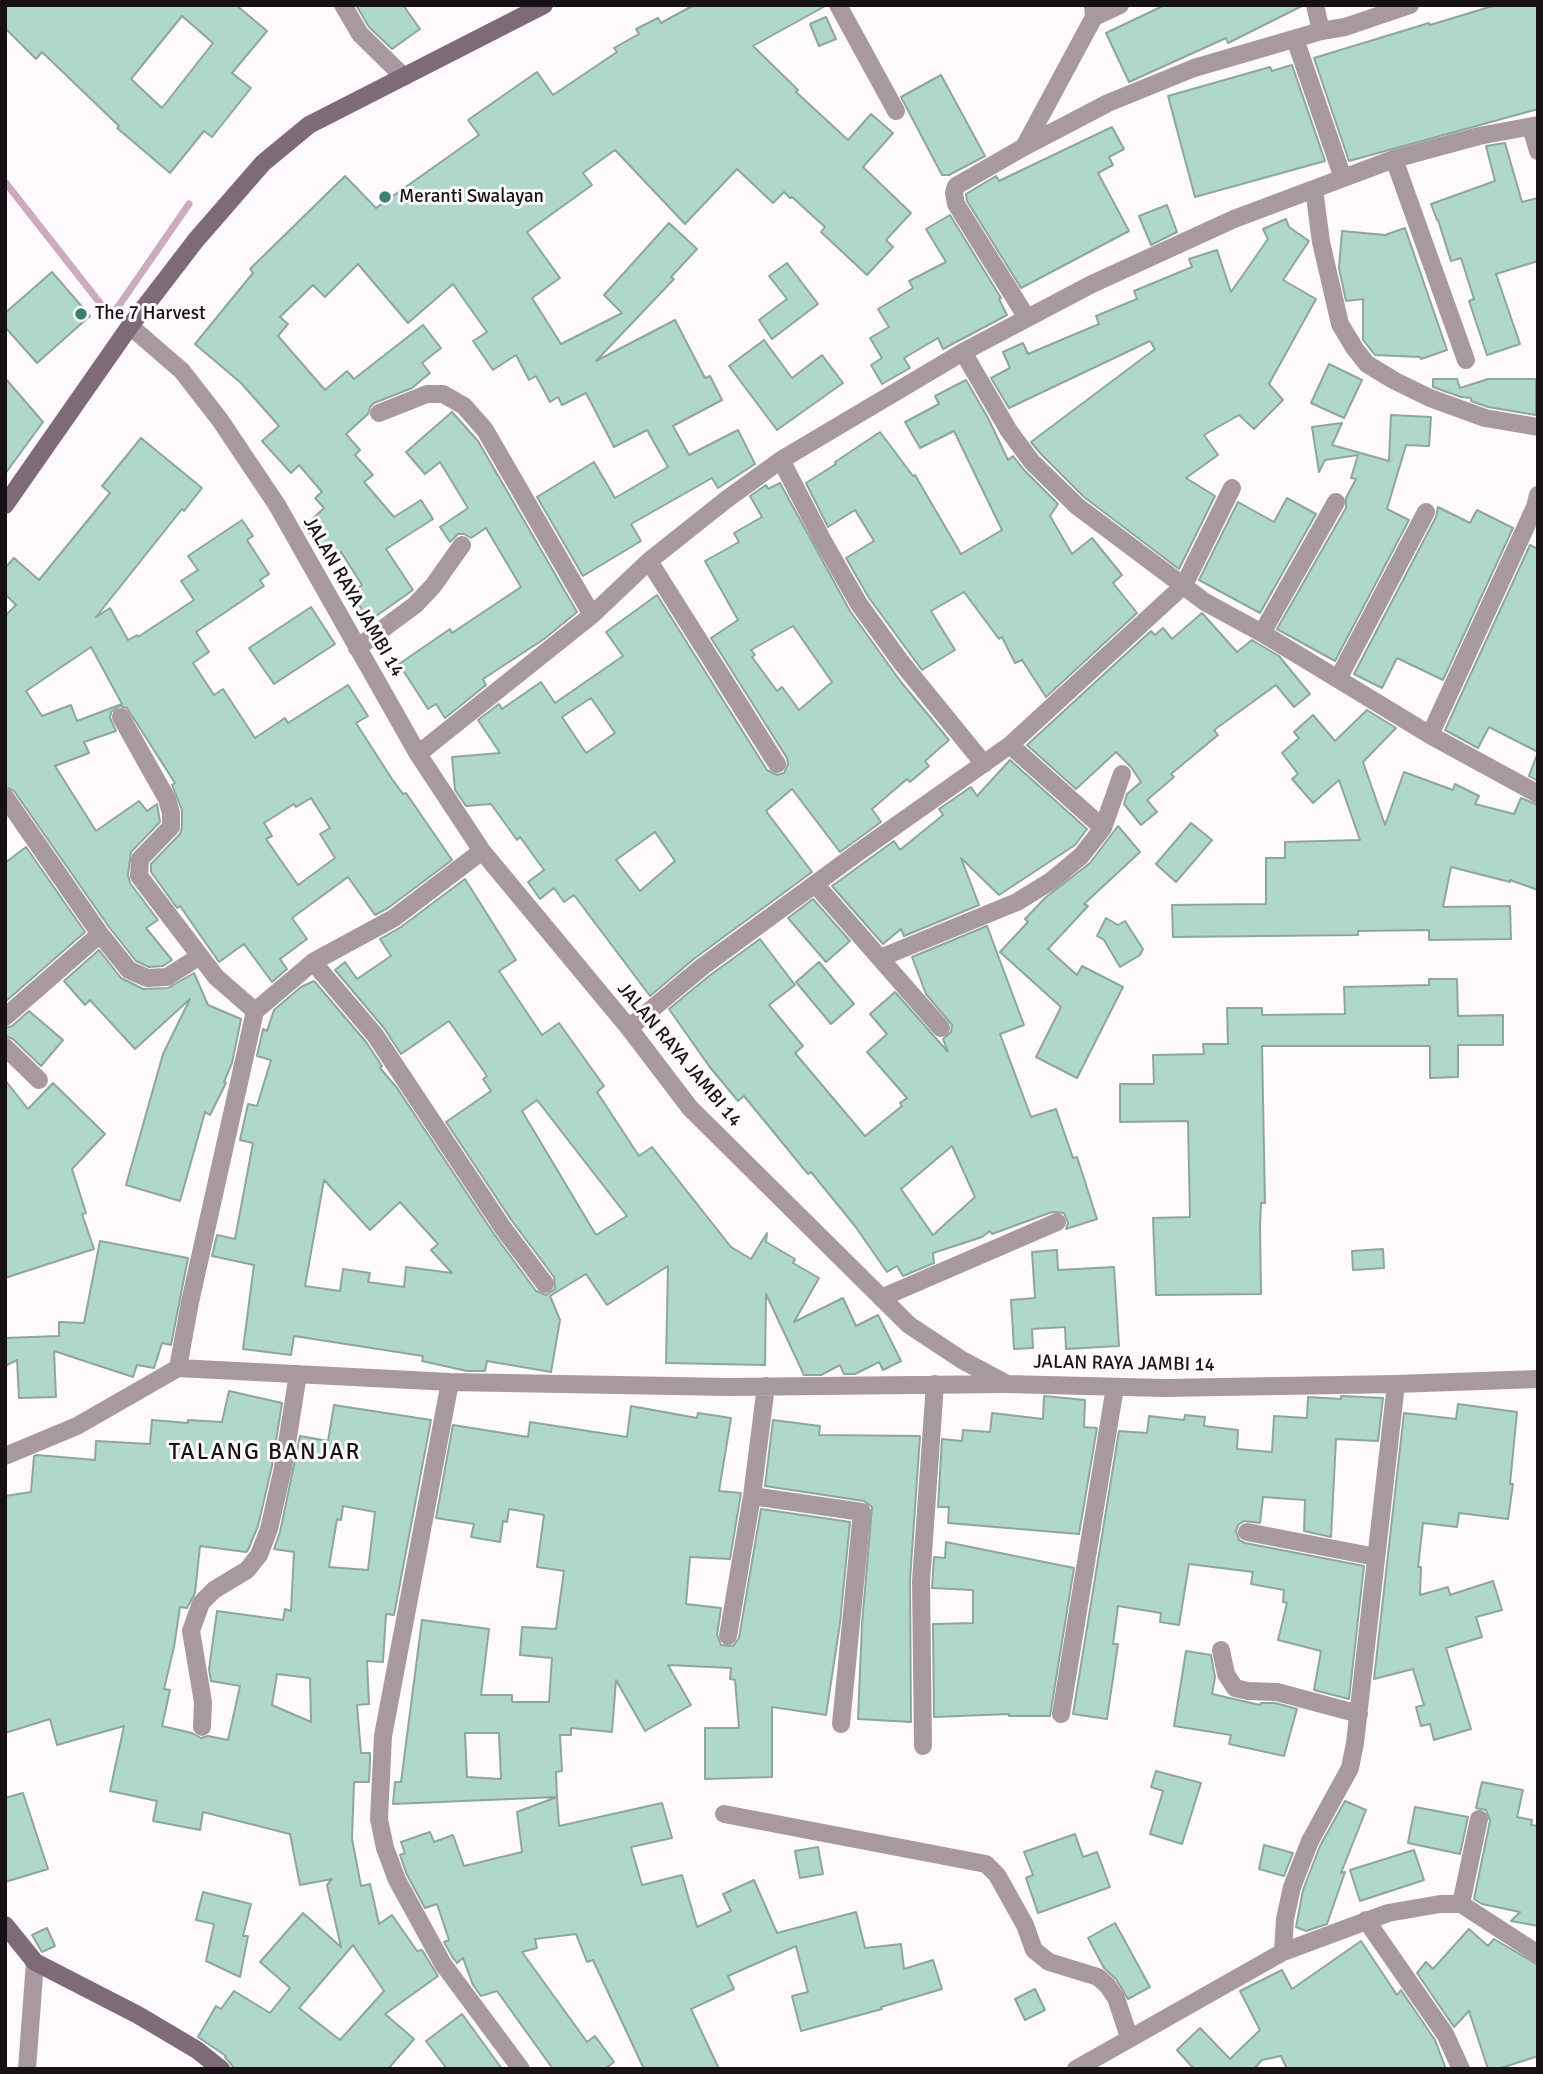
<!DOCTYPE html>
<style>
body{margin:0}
#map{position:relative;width:1543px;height:2074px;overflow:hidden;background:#fef9fc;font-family:Signika,sans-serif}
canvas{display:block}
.frame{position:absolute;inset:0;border:7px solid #171014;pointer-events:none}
</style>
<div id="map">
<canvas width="1543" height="2074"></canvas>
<div class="frame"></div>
</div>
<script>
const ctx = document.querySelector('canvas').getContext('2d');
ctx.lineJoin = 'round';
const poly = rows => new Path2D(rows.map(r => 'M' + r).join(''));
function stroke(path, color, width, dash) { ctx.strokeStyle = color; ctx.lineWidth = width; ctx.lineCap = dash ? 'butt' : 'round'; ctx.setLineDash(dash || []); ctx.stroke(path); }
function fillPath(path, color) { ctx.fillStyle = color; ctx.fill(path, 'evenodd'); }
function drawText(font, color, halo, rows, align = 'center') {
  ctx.font = font + ' Signika,sans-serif'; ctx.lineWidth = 6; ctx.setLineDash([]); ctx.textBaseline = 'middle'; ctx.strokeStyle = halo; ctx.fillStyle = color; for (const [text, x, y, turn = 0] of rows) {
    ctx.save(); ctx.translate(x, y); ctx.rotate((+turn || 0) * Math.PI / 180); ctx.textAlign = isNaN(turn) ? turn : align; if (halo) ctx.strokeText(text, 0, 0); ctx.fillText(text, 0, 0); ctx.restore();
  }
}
const stream = poly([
 [5,182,111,317,189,204]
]);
const building = poly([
 [5,5,236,5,267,31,232,73,251,88,212,137,204,131,170,173,117,128,119,126,42,52,36,59,5,28,5,5],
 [182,16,213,43,162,108,131,79,182,16],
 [356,5,403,5,420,29,392,49,369,27,356,5],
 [694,5,827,5,753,46,798,90,796,92,848,140,871,114,893,133,863,167,911,213,886,240,893,247,867,275,821,232,825,227,792,197,790,198,784,192,773,203,737,169,685,224,615,150,583,173,592,185,527,232,560,278,532,298,561,344,622,313,604,295,669,223,697,249,671,277,674,279,596,361,675,320,705,378,710,376,722,400,673,426,689,455,738,430,755,464,718,488,712,478,631,524,641,541,583,576,537,497,594,462,615,498,668,467,647,430,614,447,586,393,562,405,558,397,550,402,536,376,529,380,516,355,493,370,473,341,487,332,453,284,408,323,358,264,325,297,313,285,280,317,288,324,278,336,325,390,347,371,354,379,423,325,441,348,422,363,430,373,412,388,374,403,370,407,368,414,346,434,360,450,355,455,373,475,364,482,394,517,421,500,433,519,386,549,413,590,369,621,351,592,362,585,341,552,333,559,304,527,324,508,315,498,322,492,299,465,291,473,262,441,279,426,241,383,195,344,253,273,250,269,345,176,376,208,479,135,468,120,537,72,553,95,617,52,614,48,639,34,636,29,658,18,661,23,694,5],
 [1165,5,1304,5,1228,43,1226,38,1129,82,1106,33,1165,5],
 [1496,5,1538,5,1538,109,1349,161,1314,58,1429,23,1430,25,1496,5],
 [826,17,836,39,819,46,810,24,826,17],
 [1292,65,1325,161,1195,197,1168,96,1270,67,1272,71,1292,65],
 [941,75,985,156,949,175,942,175,901,97,941,75],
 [1112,127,1124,149,1109,157,1113,165,1098,173,1129,231,1021,288,967,201,966,194,996,176,999,181,1112,127],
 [1505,143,1522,202,1538,198,1538,261,1496,274,1520,344,1487,355,1469,301,1474,299,1461,258,1451,261,1438,220,1437,220,1431,204,1495,181,1486,146,1505,143],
 [1167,205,1177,232,1151,245,1139,216,1167,205],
 [950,215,1001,298,999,299,1007,315,943,349,938,338,904,358,910,368,882,384,871,365,882,358,870,338,889,327,878,309,913,288,909,281,946,262,926,229,950,215],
 [1286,219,1289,227,1309,241,1283,280,1316,299,1269,384,1283,400,1254,429,1239,415,1204,435,1218,455,1186,478,1215,496,1179,569,1084,497,1041,454,1031,442,1155,349,1150,341,1009,408,991,378,1010,368,1003,352,1023,343,1028,354,1099,324,1096,316,1137,299,1134,291,1192,267,1189,259,1217,250,1231,292,1268,239,1263,229,1286,219],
 [1405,228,1447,350,1421,359,1420,357,1375,355,1363,340,1363,299,1346,301,1339,268,1342,231,1385,235,1405,228],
 [787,263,818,304,772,339,759,320,787,299,769,276,787,263],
 [52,272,90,316,37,363,5,327,5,313,52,272],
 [764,340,792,378,822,355,843,383,777,430,729,366,764,340],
 [1329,364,1362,380,1344,418,1311,403,1329,364],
 [5,378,43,422,5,474,5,378],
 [1433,379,1457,379,1460,388,1488,379,1536,379,1536,415,1488,407,1471,401,1471,398,1461,397,1433,387,1433,379],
 [966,380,988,418,1008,460,1013,456,1024,470,1058,504,1050,516,1072,554,1092,538,1122,575,1113,583,1137,613,1046,697,1022,660,1015,663,1002,637,999,639,964,592,931,611,955,650,922,670,869,598,846,558,874,541,855,510,828,527,806,483,836,464,835,462,880,432,913,476,915,475,961,554,1002,530,954,431,920,448,905,422,939,404,935,396,966,380],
 [452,412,478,441,577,612,544,639,483,679,486,685,445,718,436,704,428,709,399,664,450,629,452,633,521,587,486,528,471,538,464,534,458,534,450,542,440,527,468,508,440,462,425,474,406,452,452,412],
 [1391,415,1431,417,1429,446,1406,445,1387,509,1409,520,1335,661,1277,629,1346,508,1346,498,1356,479,1351,478,1358,455,1325,460,1319,472,1312,427,1342,423,1332,445,1389,461,1391,415],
 [141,438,202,488,184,511,182,509,96,617,110,608,128,640,137,635,138,637,194,600,181,581,198,570,188,556,242,520,253,536,247,540,269,574,260,580,264,586,196,632,209,652,193,663,214,695,223,689,255,738,285,718,288,723,348,685,368,716,356,723,392,779,403,794,406,793,452,860,388,908,375,915,348,877,292,918,307,939,280,959,287,969,272,982,244,944,219,962,180,906,177,908,151,872,151,864,180,834,182,827,182,810,172,785,175,783,127,708,120,706,111,712,110,718,116,731,84,742,89,753,55,766,96,831,139,801,147,811,157,804,160,822,131,852,128,875,130,883,158,920,146,928,172,960,163,966,149,967,136,961,109,927,14,791,5,786,5,616,16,605,5,594,5,568,14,558,39,580,110,493,102,486,141,438],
 [91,647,122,704,77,721,71,705,42,716,26,691,91,647],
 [311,798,330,828,320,834,335,858,298,885,266,839,272,836,264,823,294,804,296,807,311,798],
 [780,483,850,611,901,682,949,740,925,761,929,766,910,782,907,779,872,809,881,822,840,852,792,789,766,811,812,872,695,958,650,996,574,895,564,902,554,888,540,899,528,882,544,870,520,837,517,840,491,804,466,806,455,790,452,757,500,753,478,720,499,704,502,709,541,682,555,703,623,656,606,632,657,595,767,770,777,775,784,773,788,764,787,758,711,638,738,620,705,561,739,542,734,533,762,517,750,496,766,485,768,489,780,483],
 [793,626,832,682,799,710,782,687,777,691,752,657,755,655,751,650,793,626],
 [591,698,615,733,586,753,562,717,591,698],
 [655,832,675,861,640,891,616,860,655,832],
 [1287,498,1316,514,1260,613,1199,580,1238,502,1274,522,1287,498],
 [1438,507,1470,523,1477,510,1513,528,1443,680,1397,658,1382,688,1354,674,1436,517,1438,507],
 [1530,545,1538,549,1538,752,1489,727,1478,748,1445,730,1530,545],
 [311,607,335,644,274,684,249,648,311,607],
 [1202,613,1237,652,1252,640,1279,656,1310,694,1294,707,1276,685,1214,730,1218,735,1171,774,1174,777,1147,800,1157,812,1141,825,1124,804,1127,794,1141,782,1131,767,1116,752,1076,789,1027,745,1151,631,1155,635,1163,628,1172,639,1202,613],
 [1367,710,1396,728,1363,762,1385,825,1404,772,1453,790,1455,784,1479,796,1475,804,1514,814,1521,798,1538,805,1538,890,1510,880,1510,882,1451,867,1443,907,1510,906,1511,939,1429,940,1429,930,1358,931,1358,935,1173,937,1172,905,1266,904,1266,858,1285,858,1285,842,1360,840,1339,780,1313,803,1292,779,1298,774,1282,753,1299,738,1294,732,1313,715,1335,741,1367,710],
 [1536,757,1538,757,1538,781,1529,776,1536,757],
 [1010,760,1087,829,1075,845,999,895,961,858,979,905,904,936,901,929,883,944,832,886,894,841,900,850,943,815,939,809,971,787,977,796,1010,760],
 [1191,823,1212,840,1176,882,1156,864,1191,823],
 [1118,826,1140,852,1084,904,1088,906,1048,949,1077,975,1082,966,1123,987,1077,1078,1036,1057,1061,1007,1000,952,1028,922,1025,919,1045,898,1090,863,1118,826],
 [26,847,85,932,5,1002,5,863,26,847],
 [465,879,516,960,499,971,542,1035,559,1023,604,1086,597,1092,639,1156,652,1147,731,1247,751,1259,767,1233,766,1242,795,1259,793,1263,819,1278,794,1322,843,1298,856,1326,878,1315,901,1361,883,1370,879,1362,855,1374,844,1374,840,1365,821,1375,804,1375,766,1294,765,1365,666,1363,668,1266,607,1305,586,1274,550,1296,560,1320,551,1372,487,1361,485,1371,467,1371,422,1361,423,1356,294,1336,291,1355,243,1349,254,1265,212,1256,217,1235,235,1239,253,1143,240,1140,248,1104,257,1106,271,1060,257,1056,263,1029,267,1031,274,1010,301,987,314,981,366,1042,382,1066,380,1068,397,1088,494,1234,536,1291,546,1295,555,1289,554,1277,512,1221,446,1122,491,1091,483,1079,487,1076,449,1021,401,1054,384,1028,335,970,345,962,357,979,391,956,380,939,401,927,465,879],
 [537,1100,627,1216,596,1235,522,1111,537,1100],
 [324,1180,370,1230,400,1202,438,1244,431,1250,452,1273,406,1267,404,1287,368,1282,370,1273,343,1269,340,1291,305,1286,324,1180],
 [813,899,850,941,826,962,788,918,813,899],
 [1106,918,1118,925,1125,921,1143,949,1140,955,1120,967,1104,940,1097,936,1106,918],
 [987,926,1024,1025,1000,1034,1031,1117,1056,1109,1073,1158,1077,1157,1097,1219,1066,1229,1068,1223,1064,1213,1052,1212,992,1234,990,1231,982,1237,933,1253,934,1263,903,1276,897,1266,887,1272,855,1226,811,1172,808,1174,744,1096,738,1101,709,1066,669,1009,709,976,760,939,795,985,769,1005,803,1046,795,1053,865,1136,902,1106,900,1103,907,1098,867,1052,887,1034,870,1014,895,992,948,1052,943,1039,951,1032,952,1025,926,994,912,957,987,926],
 [952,1146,975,1197,933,1235,901,1189,952,1146],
 [99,950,121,978,143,989,168,988,194,973,208,1005,241,1019,232,1063,224,1082,226,1083,210,1115,205,1112,180,1201,126,1185,163,1054,190,999,135,1049,90,1000,85,1005,64,981,99,950],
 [819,962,854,1004,831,1024,796,982,819,962],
 [1429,979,1457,979,1458,1016,1503,1015,1503,1045,1458,1045,1458,1077,1430,1078,1430,1046,1262,1046,1265,1203,1261,1203,1260,1226,1261,1294,1156,1295,1153,1218,1190,1217,1188,1121,1120,1122,1120,1084,1154,1084,1153,1055,1204,1054,1203,1044,1228,1044,1227,1008,1262,1008,1262,1015,1345,1014,1344,987,1429,985,1429,979],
 [29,1011,63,1040,41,1066,13,1039,5,1036,5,1028,12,1026,29,1011],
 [5,1080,28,1109,53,1083,105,1134,72,1169,86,1213,82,1214,94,1249,5,1278,5,1080],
 [100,1241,188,1258,171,1345,162,1343,154,1368,137,1365,133,1377,54,1351,56,1397,19,1398,17,1360,5,1366,5,1338,59,1336,59,1322,84,1323,100,1241],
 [1383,1249,1384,1268,1353,1270,1352,1251,1383,1249],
 [1057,1250,1058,1270,1114,1267,1119,1346,1066,1349,1065,1327,1032,1329,1033,1348,1014,1349,1011,1300,1035,1298,1032,1252,1057,1250],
 [229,1391,282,1403,272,1466,258,1526,248,1550,246,1552,200,1546,195,1593,187,1608,180,1607,174,1647,164,1689,170,1690,162,1726,192,1733,201,1738,208,1736,228,1740,240,1686,211,1681,209,1669,217,1611,283,1620,285,1609,291,1611,294,1552,274,1549,280,1532,300,1436,328,1441,334,1405,431,1420,394,1615,386,1614,383,1662,367,1661,369,1704,357,1705,361,1753,370,1753,370,1762,369,1782,354,1782,352,1839,361,1886,370,1884,379,1924,392,1915,417,1951,422,1950,438,1976,385,2014,414,2039,388,2069,235,2069,225,2057,226,2056,198,2037,216,2006,221,2009,234,1991,270,2013,290,1988,260,1962,303,1913,341,1947,327,1885,332,1879,300,1885,290,1834,203,1812,200,1830,153,1821,157,1801,110,1791,124,1726,57,1745,50,1719,5,1733,5,1496,31,1492,34,1456,37,1455,95,1460,96,1441,150,1444,152,1420,188,1423,188,1420,222,1422,229,1391],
 [343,1506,375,1512,368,1570,329,1567,337,1519,341,1520,343,1506],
 [277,1674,310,1678,311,1722,272,1705,277,1674],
 [353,1945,384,1991,340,2040,299,2008,353,1945],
 [1044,1396,1085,1400,1084,1427,1097,1428,1079,1534,948,1523,949,1507,938,1507,942,1439,962,1441,963,1430,990,1432,992,1413,1043,1419,1044,1396],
 [1341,1396,1383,1398,1378,1441,1336,1439,1331,1537,1304,1531,1305,1500,1263,1497,1260,1523,1244,1521,1238,1525,1236,1531,1239,1540,1245,1543,1364,1566,1349,1699,1314,1690,1321,1651,1278,1640,1287,1603,1283,1602,1284,1590,1251,1584,1253,1572,1189,1564,1179,1625,1160,1622,1161,1613,1118,1606,1113,1644,1118,1644,1107,1719,1073,1714,1119,1431,1147,1433,1149,1416,1184,1420,1185,1415,1205,1417,1204,1426,1238,1430,1237,1449,1272,1452,1274,1416,1307,1418,1308,1397,1341,1399,1341,1396],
 [1458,1404,1517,1412,1510,1484,1513,1484,1508,1519,1459,1513,1457,1527,1423,1523,1418,1567,1421,1567,1420,1595,1448,1587,1450,1595,1493,1581,1502,1610,1476,1617,1482,1637,1446,1648,1471,1729,1434,1740,1430,1724,1421,1726,1416,1707,1424,1705,1413,1669,1374,1679,1404,1413,1456,1419,1458,1404],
 [631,1406,697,1418,698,1413,731,1418,719,1491,741,1493,730,1559,690,1557,686,1604,721,1608,717,1635,721,1645,733,1646,739,1638,761,1509,850,1522,840,1623,826,1715,772,1707,772,1777,705,1779,705,1728,739,1728,735,1680,730,1679,731,1668,668,1665,691,1705,645,1731,616,1680,612,1732,571,1728,571,1735,560,1735,562,1771,556,1772,557,1797,393,1804,395,1782,401,1782,422,1620,489,1629,481,1695,512,1695,512,1702,549,1702,552,1658,520,1655,522,1627,556,1629,564,1571,537,1567,544,1515,509,1509,507,1522,503,1521,500,1542,471,1537,474,1524,436,1518,453,1425,528,1437,530,1422,627,1437,631,1406],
 [465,1733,499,1733,501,1779,467,1777,465,1733],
 [773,1420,820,1426,819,1435,920,1436,910,1580,911,1722,858,1719,862,1624,872,1507,864,1501,765,1486,773,1420],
 [946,1542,1074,1568,1050,1716,1009,1716,1009,1714,934,1717,933,1624,973,1623,973,1590,932,1588,934,1557,945,1558,946,1542],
 [1186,1651,1211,1655,1215,1677,1212,1694,1260,1705,1261,1703,1275,1703,1297,1709,1284,1756,1229,1744,1231,1735,1174,1726,1186,1651],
 [1156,1771,1201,1783,1182,1844,1150,1834,1163,1791,1151,1787,1156,1771],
 [1482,1782,1523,1790,1517,1817,1532,1820,1531,1825,1538,1826,1538,1926,1511,1921,1520,1912,1482,1904,1474,1899,1490,1821,1486,1810,1476,1808,1482,1782],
 [23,1793,48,1869,5,1882,5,1798,23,1793],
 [557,1797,559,1826,662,1803,672,1838,631,1847,642,1885,682,1875,697,1927,731,1911,723,1894,754,1880,777,1933,856,1912,865,1948,901,1944,904,1969,933,1960,942,1989,881,2007,882,2009,801,2031,792,1996,808,1992,796,1946,728,1976,734,1989,691,2009,719,2069,644,2069,593,1960,587,1962,576,1934,535,1939,537,1948,522,1952,587,2042,595,2036,614,2062,605,2069,553,2069,497,1991,481,1996,473,1985,463,1958,457,1963,453,1958,444,1942,449,1940,437,1904,425,1908,407,1875,400,1855,405,1853,401,1842,430,1832,434,1842,453,1835,464,1866,522,1852,517,1812,557,1797],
 [1345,1801,1366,1810,1341,1873,1345,1872,1327,1924,1306,1931,1296,1927,1303,1890,1320,1846,1345,1801],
 [1415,1807,1468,1817,1460,1854,1408,1843,1415,1807],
 [1075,1834,1083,1857,1097,1852,1110,1887,1038,1913,1026,1878,1033,1875,1024,1852,1075,1834],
 [1264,1845,1293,1853,1284,1876,1259,1869,1264,1845],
 [818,1847,823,1874,800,1878,795,1851,818,1847],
 [1414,1850,1424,1880,1360,1901,1350,1870,1414,1850],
 [203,1892,251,1904,243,1936,248,1936,240,1977,206,1961,214,1924,196,1920,203,1892],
 [1115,1923,1150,1987,1128,1999,1116,1979,1104,1968,1088,1938,1115,1923],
 [47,1928,55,1946,42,1952,32,1935,47,1928],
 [1469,1929,1488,1946,1494,1939,1538,1965,1538,2056,1498,2069,1488,2069,1469,2011,1454,2027,1417,1973,1426,1962,1433,1969,1469,1929],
 [1361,1941,1397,1995,1401,1990,1435,2040,1446,2069,1287,2069,1281,2056,1262,2060,1254,2069,1194,2069,1177,2050,1200,2028,1230,2059,1260,2030,1240,1991,1282,1970,1292,1989,1361,1941],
 [1035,1989,1045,2010,1025,2020,1015,1999,1035,1989],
 [462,2014,502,2069,447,2069,426,2041,462,2014]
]);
const street = poly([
 [343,5,360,34,404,77],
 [838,5,896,111],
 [1315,5,1321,31,1345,27,1410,5],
 [1094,17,1120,5],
 [1295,39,1343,178],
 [1531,127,1538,151],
 [1024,147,1094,17,1093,5],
 [1394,159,1466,360],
 [1314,189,1321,242,1340,324,1355,349,1367,364,1395,381,1430,398,1485,418,1538,427],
 [1027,318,956,204,954,193,956,186,1024,147,1108,103,1194,68,1321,31],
 [130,326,182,371,220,420,277,505,418,754,482,851,629,1028,690,1108,909,1325,962,1360,1007,1384,1164,1388,1396,1384,1538,1379],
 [963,352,1009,431,1032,462,1077,506,1205,602,1262,633,1430,735,1538,794],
 [379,413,427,394,443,394,464,406,485,430,592,615],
 [781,460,823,541,859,604,901,662,984,764],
 [649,561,777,764],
 [1262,633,1336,502],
 [357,648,415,605,433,586,462,545],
 [1338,679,1426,512],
 [121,717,167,799,171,813,171,827,140,859,139,876,200,956],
 [1430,735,1535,507,1538,495],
 [1010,745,1103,828],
 [418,754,592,615,649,561,727,499,781,460,963,352,1092,284,1234,219,1394,159,1479,136,1538,125],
 [5,797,100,934,129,970,147,978,167,977,200,956,216,977,255,1011],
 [815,884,941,1028],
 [880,958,1017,902,1051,881,1081,856,1103,828,1122,774],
 [313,962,375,1035,503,1228,545,1284],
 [5,1017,100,934],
 [629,1028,702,967,860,851,1010,745,1184,585,1232,488],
 [5,1047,39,1080],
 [881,1298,1057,1222],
 [178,1368,190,1302,255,1011,313,962,394,918,482,851],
 [450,1382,383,1736,379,1819,385,1848,397,1880,443,1964,521,2069],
 [5,1456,77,1426,178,1368,450,1382,728,1387,1006,1384],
 [752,1496,862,1512,841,1724],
 [1247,1532,1376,1557],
 [728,1636,752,1496,766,1386],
 [1221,1650,1226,1674,1235,1688,1248,1691,1277,1692,1359,1714],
 [1061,1714,1115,1387],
 [202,1727,203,1702,191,1631,201,1603,214,1590,247,1570,259,1555,269,1529,283,1468,298,1374],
 [923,1746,921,1581,935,1384],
 [724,1814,986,1864,997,1875,1025,1925,1034,1950,1049,1962,1098,1977,1107,1985,1116,1998,1129,2037],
 [1461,1904,1479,1819],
 [1366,1920,1445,2034,1461,2069],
 [1283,1952,1285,1919,1292,1887,1310,1841,1350,1768,1355,1743,1396,1384],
 [27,2069,35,1962],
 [1076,2069,1283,1952,1388,1913,1440,1904,1461,1904,1538,1954]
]);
const secondary = poly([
 [5,505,130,326,196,240,263,163,309,125,544,5],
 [5,1925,35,1962,138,2015,197,2050,221,2069]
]);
const markers = [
 [385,197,7,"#3e8070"],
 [81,314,7,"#3e8070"]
];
const poiNames = [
 ["Meranti Swalayan",399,197],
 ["The 7 Harvest",95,314]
];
const streetNames = [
 ["JALAN RAYA JAMBI 14",353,597,60],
 ["JALAN RAYA JAMBI 14",679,1055,50],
 ["JALAN RAYA JAMBI 14",1124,1364,1]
];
const quarterNames = [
 ["TALANG BANJAR",265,1453]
];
stroke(stream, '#cbabbd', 7);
fillPath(building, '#afd7cc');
stroke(building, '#8ea69f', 2);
stroke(street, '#a899a1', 18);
stroke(secondary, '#7f6b77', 18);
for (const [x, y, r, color] of markers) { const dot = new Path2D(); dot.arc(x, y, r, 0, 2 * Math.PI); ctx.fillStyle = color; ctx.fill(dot); stroke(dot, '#fef9fc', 2.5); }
drawText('19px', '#171014', '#fef9fc', poiNames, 'left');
drawText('19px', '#171014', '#fef9fc', streetNames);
ctx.letterSpacing = '2px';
drawText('23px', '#171014', '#fef9fc', quarterNames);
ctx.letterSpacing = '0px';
</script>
